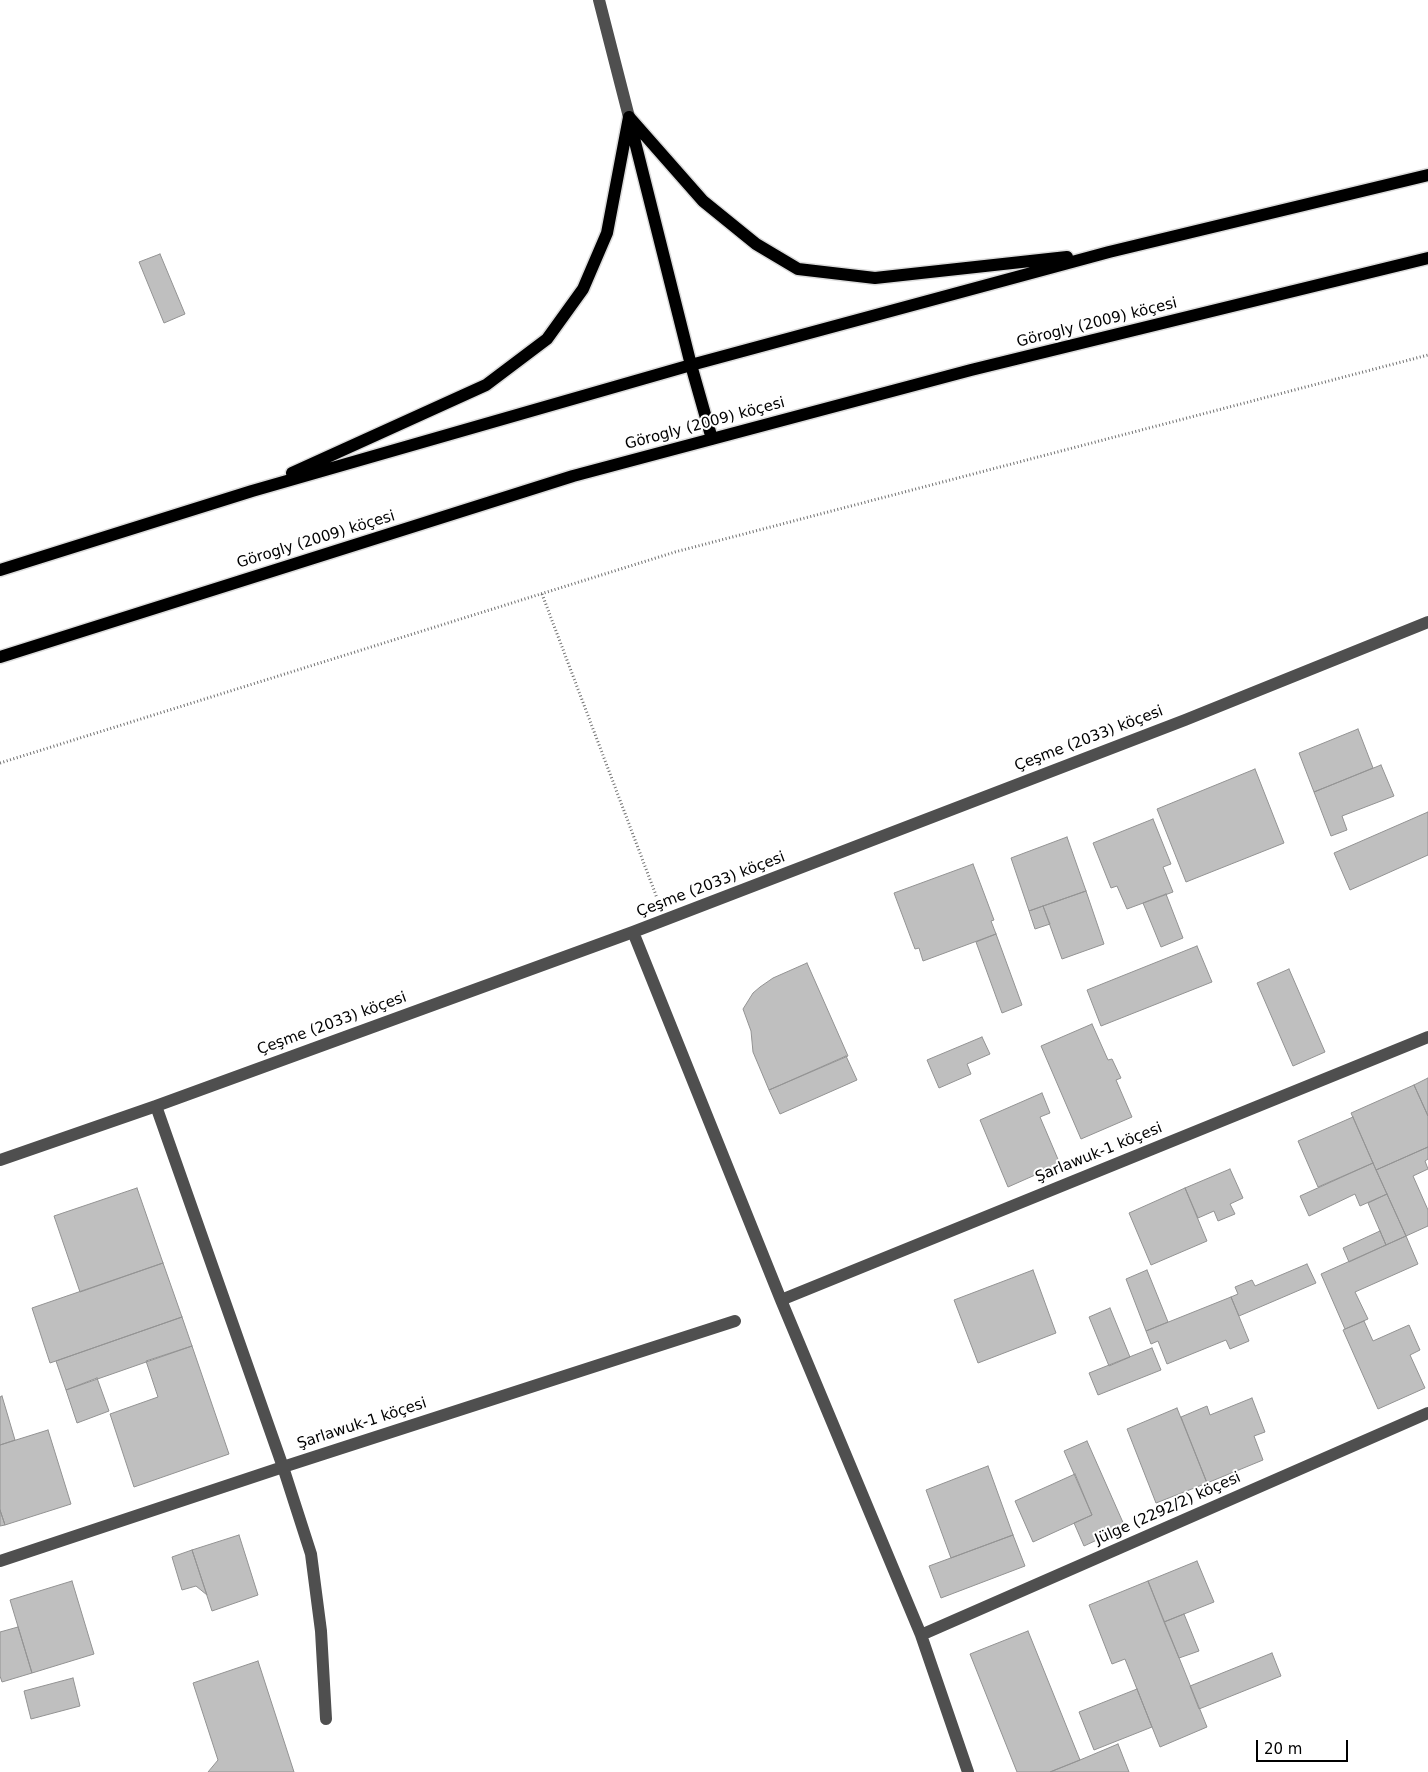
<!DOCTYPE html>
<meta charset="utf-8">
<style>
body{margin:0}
#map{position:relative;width:1428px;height:1772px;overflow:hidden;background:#fff;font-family:"DejaVu Sans",sans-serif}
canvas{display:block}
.scale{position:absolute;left:1256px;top:1740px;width:92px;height:22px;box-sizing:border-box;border:2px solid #000;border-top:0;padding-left:6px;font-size:15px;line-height:18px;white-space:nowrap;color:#000;-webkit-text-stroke:4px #fff;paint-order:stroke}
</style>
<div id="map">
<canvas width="1428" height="1772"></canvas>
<div class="scale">20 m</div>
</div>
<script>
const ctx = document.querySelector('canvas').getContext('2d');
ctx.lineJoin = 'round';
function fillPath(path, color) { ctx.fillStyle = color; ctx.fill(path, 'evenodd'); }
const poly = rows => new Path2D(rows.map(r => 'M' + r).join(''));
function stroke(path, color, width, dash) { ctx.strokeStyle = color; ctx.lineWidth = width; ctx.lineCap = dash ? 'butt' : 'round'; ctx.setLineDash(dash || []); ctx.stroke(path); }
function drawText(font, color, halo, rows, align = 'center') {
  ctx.font = font + ' "DejaVu Sans",sans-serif'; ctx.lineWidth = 4; ctx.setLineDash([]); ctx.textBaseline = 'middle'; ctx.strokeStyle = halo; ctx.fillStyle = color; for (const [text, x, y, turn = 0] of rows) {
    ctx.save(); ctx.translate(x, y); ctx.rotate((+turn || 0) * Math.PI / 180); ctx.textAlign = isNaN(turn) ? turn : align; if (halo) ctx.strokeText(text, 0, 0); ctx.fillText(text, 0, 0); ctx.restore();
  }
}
const building = poly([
 [160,254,185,314,164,323,139,262,160,254],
 [1358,729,1373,768,1314,792,1299,753,1358,729],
 [1381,765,1394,796,1342,816,1347,830,1331,836,1314,792,1381,765],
 [1255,769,1284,843,1186,882,1157,809,1255,769],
 [1428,812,1428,855,1350,890,1334,853,1428,812],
 [1153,819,1171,864,1163,867,1173,892,1127,909,1117,886,1111,888,1093,843,1153,819],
 [1067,837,1086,891,1029,911,1011,858,1067,837],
 [973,864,994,920,991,921,996,934,923,961,919,948,915,949,894,893,973,864],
 [1086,891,1104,944,1062,959,1043,906,1086,891],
 [1166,894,1183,938,1161,947,1143,903,1166,894],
 [1043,906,1050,924,1035,929,1029,911,1043,906],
 [996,934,1022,1005,1002,1013,976,942,996,934],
 [1197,946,1212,982,1101,1026,1087,990,1197,946],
 [807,963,848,1056,769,1090,753,1052,751,1031,743,1009,753,993,760,987,773,978,807,963],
 [1289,969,1325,1052,1293,1066,1257,983,1289,969],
 [1092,1024,1108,1060,1112,1059,1121,1078,1116,1080,1132,1117,1081,1139,1041,1046,1092,1024],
 [982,1037,990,1054,967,1064,971,1074,939,1088,927,1060,982,1037],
 [846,1056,857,1080,780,1114,769,1090,846,1056],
 [1428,1078,1428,1116,1414,1085,1428,1078],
 [1414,1085,1428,1116,1428,1147,1376,1170,1351,1113,1414,1085],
 [1042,1093,1050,1113,1040,1117,1060,1164,1008,1187,980,1120,1042,1093],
 [1353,1117,1373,1163,1318,1187,1298,1141,1353,1117],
 [1428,1147,1428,1159,1425,1161,1428,1169,1413,1176,1428,1210,1428,1226,1406,1236,1376,1170,1428,1147],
 [1373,1163,1387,1194,1360,1206,1355,1194,1309,1216,1300,1196,1373,1163],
 [1230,1169,1243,1198,1230,1204,1235,1214,1218,1221,1214,1211,1198,1218,1185,1188,1230,1169],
 [137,1188,163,1263,80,1292,54,1216,137,1188],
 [1185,1188,1207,1241,1151,1265,1129,1213,1185,1188],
 [1387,1194,1406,1236,1386,1245,1368,1203,1387,1194],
 [1380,1231,1386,1245,1349,1262,1343,1248,1380,1231],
 [1406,1236,1418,1264,1355,1292,1368,1319,1345,1329,1321,1274,1406,1236],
 [163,1263,182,1317,50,1363,32,1308,163,1263],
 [1307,1264,1316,1283,1239,1316,1231,1297,1238,1294,1235,1287,1252,1280,1255,1286,1307,1264],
 [1033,1270,1056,1333,978,1363,954,1300,1033,1270],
 [1147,1270,1168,1322,1146,1331,1126,1279,1147,1270],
 [1231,1297,1249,1341,1230,1349,1226,1340,1167,1364,1158,1341,1151,1344,1146,1331,1231,1297],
 [1110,1308,1130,1357,1109,1366,1089,1317,1110,1308],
 [182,1317,192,1346,66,1390,56,1361,182,1317],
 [1364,1321,1373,1341,1409,1325,1420,1350,1410,1355,1425,1388,1378,1409,1343,1330,1364,1321],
 [192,1346,229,1454,134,1487,110,1414,158,1397,146,1361,192,1346],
 [1152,1348,1161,1370,1098,1395,1089,1373,1152,1348],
 [97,1378,109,1411,77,1423,66,1390,97,1378],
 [2,1396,15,1440,0,1445,0,1397,2,1396],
 [1252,1398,1265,1432,1254,1436,1263,1460,1207,1483,1181,1417,1207,1406,1210,1415,1252,1398],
 [1177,1408,1207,1483,1156,1503,1127,1429,1177,1408],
 [48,1430,71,1504,5,1525,0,1510,0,1445,48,1430],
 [1087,1441,1125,1527,1084,1546,1074,1523,1092,1515,1064,1451,1087,1441],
 [988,1466,1013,1535,951,1558,926,1490,988,1466],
 [1075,1474,1092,1515,1033,1542,1015,1501,1075,1474],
 [0,1510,5,1525,0,1526,0,1510],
 [239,1535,258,1595,212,1611,192,1550,239,1535],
 [1013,1535,1025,1566,941,1598,929,1566,1013,1535],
 [192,1550,207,1595,196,1586,182,1590,172,1557,192,1550],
 [1197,1561,1214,1602,1164,1622,1148,1581,1197,1561],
 [72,1581,94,1654,32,1673,10,1600,72,1581],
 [1148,1581,1207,1727,1160,1747,1125,1659,1112,1664,1089,1605,1148,1581],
 [1184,1614,1199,1651,1179,1658,1164,1622,1184,1614],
 [18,1627,32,1673,2,1682,0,1676,0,1632,18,1627],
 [1028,1631,1080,1760,1050,1772,1017,1772,970,1654,1028,1631],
 [1272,1653,1281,1676,1199,1709,1190,1686,1272,1653],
 [258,1661,294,1772,208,1772,218,1760,193,1683,258,1661],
 [73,1678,80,1706,31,1719,24,1691,73,1678],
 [1137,1689,1152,1727,1094,1750,1079,1712,1137,1689],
 [1118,1744,1129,1772,1050,1772,1080,1760,1118,1744]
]);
const path = poly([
 [542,594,657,898],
 [0,763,675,552,1428,355]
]);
const minor = poly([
 [599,0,629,117],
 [633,932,781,1300,921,1635,968,1772],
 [156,1106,283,1467,311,1554,321,1631,326,1719],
 [0,1160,156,1106,633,932,1185,720,1428,622],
 [781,1300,1428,1037],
 [0,1561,283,1467,735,1321],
 [921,1635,1428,1413]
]);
const major = poly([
 [629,117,703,201,756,244,798,269,875,278,1067,257],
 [630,122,691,365,712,439],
 [292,473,486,385,547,339,583,289,607,233,629,117],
 [0,570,252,491,691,365,1109,252,1428,175],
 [0,657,573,476,971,370,1428,258]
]);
const streetNames = [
 ["Görogly (2009) köçesi",1097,323,-14],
 ["Görogly (2009) köçesi",705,424,-15],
 ["Görogly (2009) köçesi",316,540,-17],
 ["Çeşme (2033) köçesi",1089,739,-21],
 ["Çeşme (2033) köçesi",711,885,-21],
 ["Çeşme (2033) köçesi",332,1024,-20],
 ["Şarlawuk-1 köçesi",1099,1153,-22],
 ["Şarlawuk-1 köçesi",362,1424,-18],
 ["Jülge (2292/2) köçesi",1168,1509,-24]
];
fillPath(building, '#bfbfbf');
stroke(building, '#939393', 1);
stroke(major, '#dbdbdb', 15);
stroke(path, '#717171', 3, [1, 2.5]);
stroke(minor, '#4f4f4f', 12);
stroke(major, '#000', 12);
drawText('15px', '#000', '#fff', streetNames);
</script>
